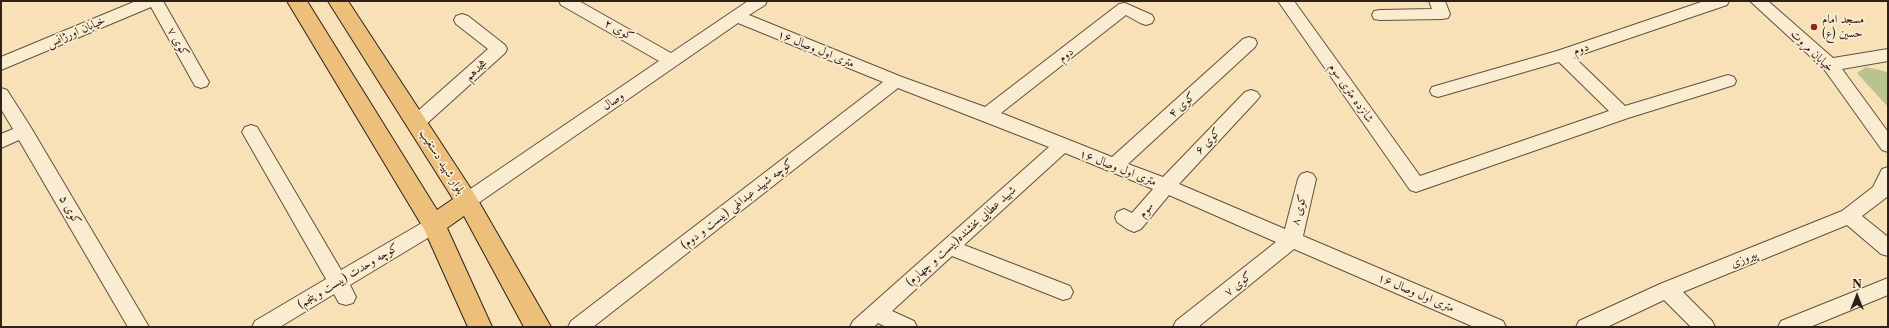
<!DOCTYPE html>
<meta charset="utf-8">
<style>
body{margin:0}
#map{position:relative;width:1889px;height:328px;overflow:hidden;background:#f8e1b6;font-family:"Libre Caslon Text",serif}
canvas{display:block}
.frame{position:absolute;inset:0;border:2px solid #2e211a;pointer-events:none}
.north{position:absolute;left:1837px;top:276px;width:40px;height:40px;-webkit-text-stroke:3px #faecd0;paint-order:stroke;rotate:0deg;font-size:11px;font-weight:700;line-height:16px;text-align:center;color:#2e211a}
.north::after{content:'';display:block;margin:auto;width:14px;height:18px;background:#2e211a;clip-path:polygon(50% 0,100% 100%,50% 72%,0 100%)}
</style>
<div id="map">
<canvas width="1889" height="328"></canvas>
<div class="frame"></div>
<div class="north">N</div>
</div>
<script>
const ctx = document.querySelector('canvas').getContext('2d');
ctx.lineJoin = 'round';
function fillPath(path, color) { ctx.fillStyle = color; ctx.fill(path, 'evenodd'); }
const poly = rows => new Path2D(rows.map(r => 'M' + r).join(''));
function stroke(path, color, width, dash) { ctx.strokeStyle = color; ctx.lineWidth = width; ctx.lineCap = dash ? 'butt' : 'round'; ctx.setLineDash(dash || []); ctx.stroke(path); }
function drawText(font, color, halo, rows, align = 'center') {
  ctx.font = font + ' "Libre Caslon Text",Amiri,serif'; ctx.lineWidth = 3.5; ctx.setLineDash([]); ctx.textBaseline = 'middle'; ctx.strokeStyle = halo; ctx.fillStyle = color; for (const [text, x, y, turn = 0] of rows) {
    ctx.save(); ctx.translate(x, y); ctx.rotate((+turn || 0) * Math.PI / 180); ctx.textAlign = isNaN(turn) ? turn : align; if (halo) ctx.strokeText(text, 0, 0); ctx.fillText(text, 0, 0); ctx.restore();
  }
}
const green = poly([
 [1866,67,1884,71,1888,73,1888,107,1857,73]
]);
const minor = poly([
 [136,1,163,1,209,82,207,86,201,88,195,86,151,7,1,70,1,57,136,1],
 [559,1,579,1,671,53,748,1,767,1,765,5,749,15,902,77,985,107,1119,4,1125,3,1152,15,1154,19,1152,23,1146,25,1140,23,1126,15,1001,113,1112,157,1243,39,1249,37,1255,39,1257,43,1255,47,1128,164,1163,177,1245,92,1251,90,1257,92,1260,96,1257,100,1179,184,1285,229,1298,179,1301,174,1307,172,1313,174,1316,179,1303,236,1503,321,1506,327,1474,327,1294,249,1198,327,1173,327,1176,321,1276,242,1169,195,1141,229,1134,232,1127,229,1117,222,1115,217,1117,212,1124,209,1132,213,1153,189,1065,153,964,245,1070,286,1073,292,1070,298,1063,300,952,256,892,311,914,321,917,327,886,327,878,323,874,327,850,327,853,321,1049,147,898,88,593,327,568,327,571,321,883,82,738,23,474,206,467,208,460,206,458,201,460,196,659,61,561,5,559,1],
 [1278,1,1294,1,1420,176,1609,111,1559,62,1438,97,1432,95,1430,91,1432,87,1557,51,1704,1,1729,1,1727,5,1574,57,1625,106,1728,75,1734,77,1736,81,1734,85,1628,118,1416,192,1410,190,1278,1],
 [1429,1,1445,1,1450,14,1448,18,1442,19,1380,20,1374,19,1372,15,1374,11,1380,10,1432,9,1429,1],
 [1750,1,1768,1,1833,58,1888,49,1888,61,1842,69,1888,132,1888,152,1882,150,1824,69,1750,1],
 [462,14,468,16,505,45,507,49,505,53,423,127,417,129,411,127,408,122,411,117,488,49,456,24,454,20,456,16,462,14],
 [1,88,7,90,30,126,149,327,128,327,19,140,1,148,1,134,13,129,1,109,1,88],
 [251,125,257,127,341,270,427,220,434,217,441,220,443,225,441,230,350,285,356,297,353,303,346,305,339,303,334,294,280,327,252,327,255,321,326,279,242,132,245,127,251,125],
 [1888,167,1888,194,1887,197,1862,216,1888,237,1888,256,1881,254,1847,225,1683,292,1712,321,1715,327,1691,327,1664,300,1607,327,1576,327,1579,321,1660,284,1842,211,1873,187,1882,169,1888,167],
 [1888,278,1888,295,1810,327,1778,327,1781,321,1888,278]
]);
const major = poly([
 [287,1,307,1,437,210,453,199,328,1,348,1,475,195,551,327,524,327,464,216,447,228,492,327,468,327,424,229,287,1]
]);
const markers = [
 [1814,27,4,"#8f2418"]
];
const poiNames = [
 ["مسجد امام",1822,20],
 ["حسین (ع)",1822,34]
];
const streetNames = [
 ["کوی ۲",619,30,29],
 ["خیابان اورژانس",76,32,-23],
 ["کوی ۷",178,42,60],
 ["۱۶ متری اول وصال",816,49,22],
 ["دوم",1581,49,-19],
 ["خیابان مروت",1812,51,44],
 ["دوم",1066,55,-38],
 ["هجدهم",476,70,-42],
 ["شانزده متری سوم",1351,93,55],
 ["وصال",613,101,-35],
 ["کوی ۴",1182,105,-42],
 ["کوی ۶",1208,141,-47],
 ["بلوار شهید دستغیب",442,162,58],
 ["۱۶ متری اول وصال",1118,168,21],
 ["کوچه شهید عبدالهی (بیست و دوم)",737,204,-38],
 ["کوی ۵",70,210,60],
 ["سوم",1146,210,-50],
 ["کوی ۸",1299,210,-76],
 ["شهید عطایی بخشنده(بیست و چهارم)",961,236,-42],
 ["پیروزی",1744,259,-22],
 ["کوچه وحدت (بیست و پنجم)",348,276,-31],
 ["کوی ۷",1238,284,-39],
 ["۱۶ متری اول وصال",1416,293,23]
];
fillPath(green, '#bac390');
stroke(minor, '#605141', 2);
stroke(major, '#2e211a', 2);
fillPath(minor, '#faecd0');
fillPath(major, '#ecc07b');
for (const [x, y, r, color] of markers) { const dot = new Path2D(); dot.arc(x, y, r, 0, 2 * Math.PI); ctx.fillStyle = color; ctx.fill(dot); stroke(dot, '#faecd0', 1.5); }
drawText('12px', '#2e211a', '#faecd0', poiNames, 'left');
drawText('12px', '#2e211a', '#faecd0', streetNames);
</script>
